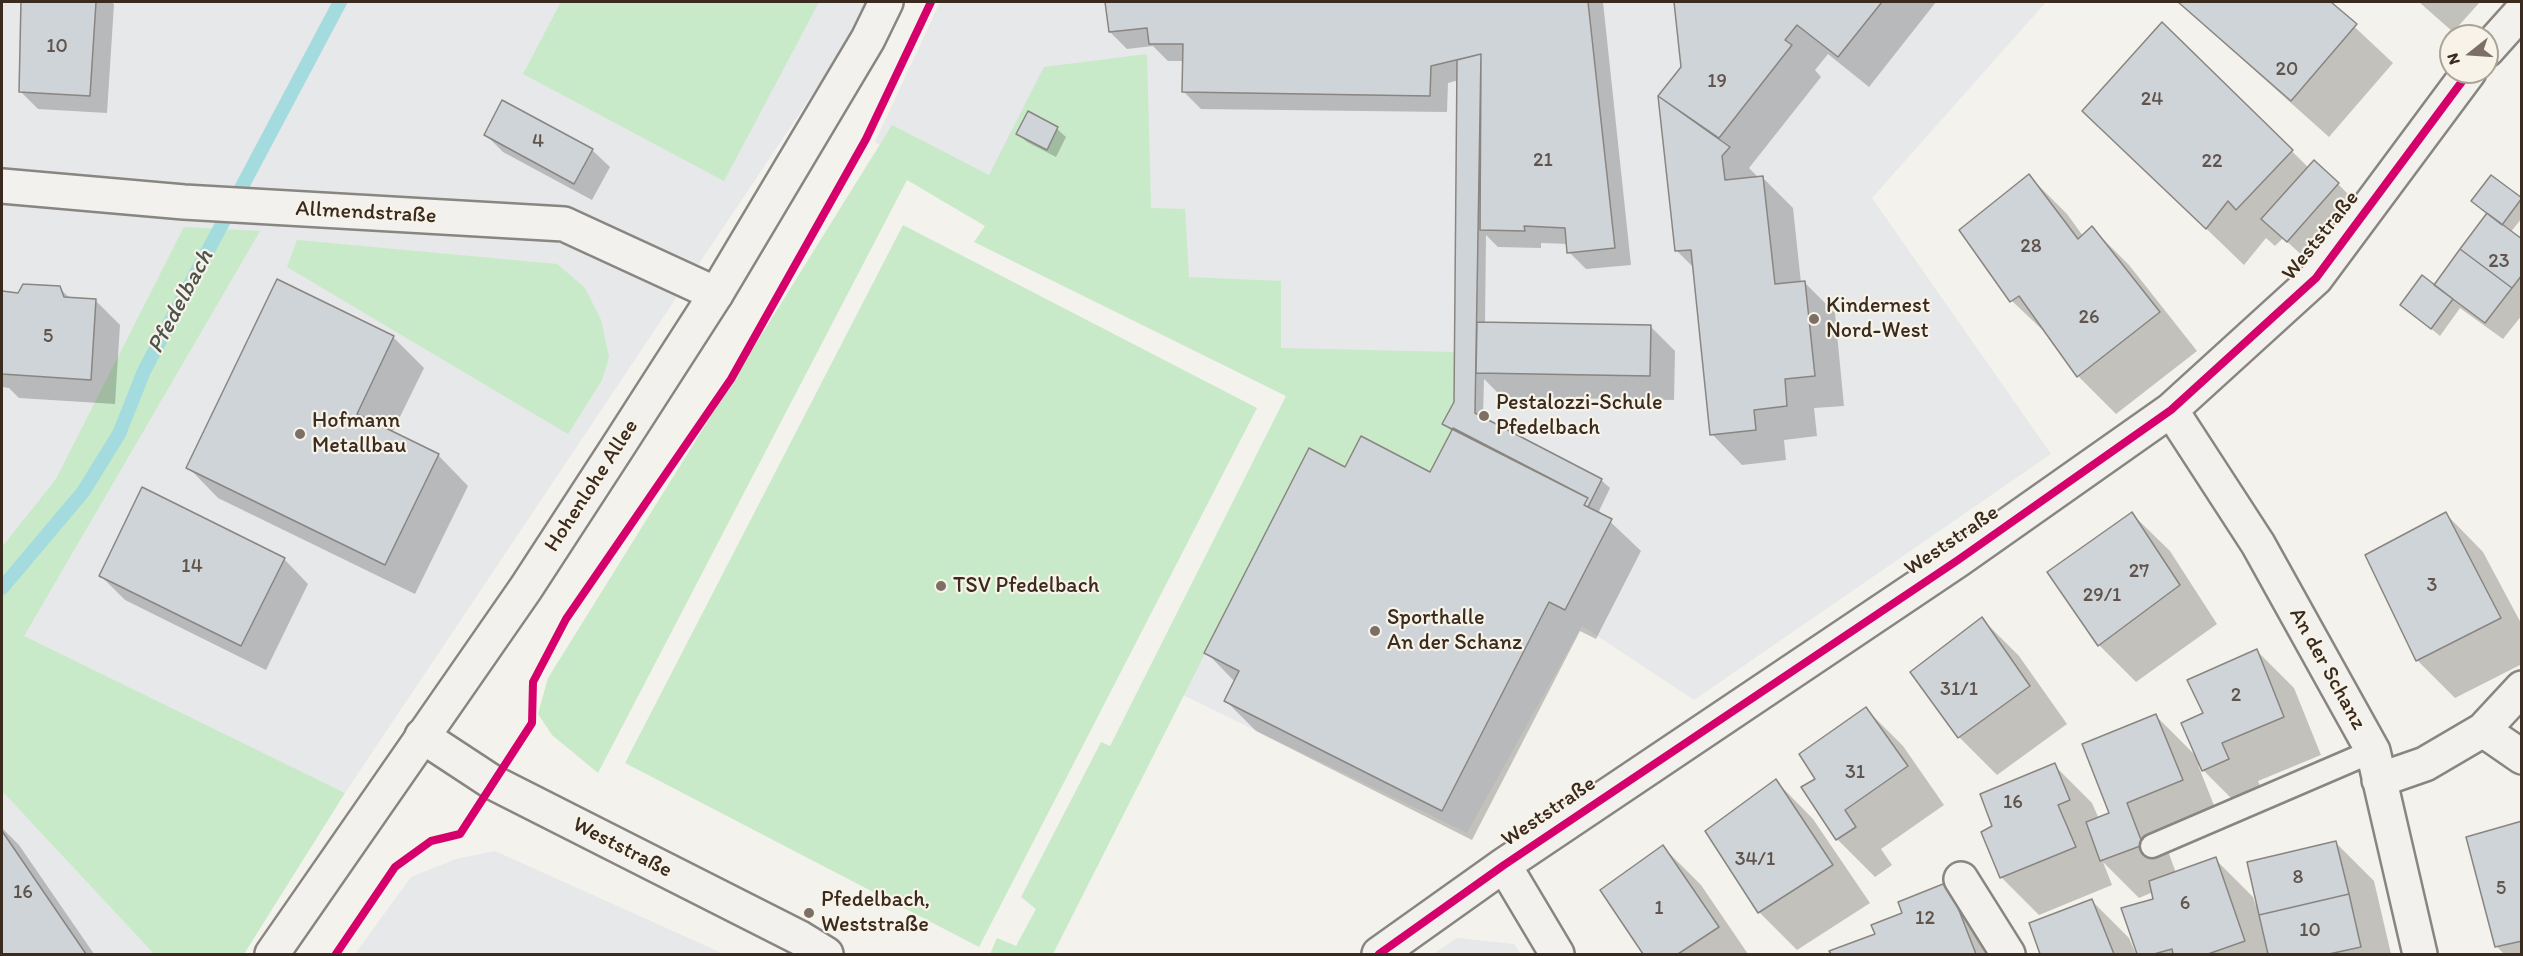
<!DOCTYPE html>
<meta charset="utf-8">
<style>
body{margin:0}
#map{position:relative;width:2523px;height:956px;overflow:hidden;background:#f4f2ec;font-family:Itim,sans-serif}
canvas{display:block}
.frame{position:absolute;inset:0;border:3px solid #3b2a1e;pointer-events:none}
.north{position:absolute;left:2439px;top:24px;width:60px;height:60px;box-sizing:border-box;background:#f7f3e8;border:2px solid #aca397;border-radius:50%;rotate:253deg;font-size:16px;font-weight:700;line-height:24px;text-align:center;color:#3b2a1e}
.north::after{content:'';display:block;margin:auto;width:21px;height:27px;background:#7c7066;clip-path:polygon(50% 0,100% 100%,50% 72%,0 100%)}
</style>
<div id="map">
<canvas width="2523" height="956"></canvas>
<div class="frame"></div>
<div class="north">N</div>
</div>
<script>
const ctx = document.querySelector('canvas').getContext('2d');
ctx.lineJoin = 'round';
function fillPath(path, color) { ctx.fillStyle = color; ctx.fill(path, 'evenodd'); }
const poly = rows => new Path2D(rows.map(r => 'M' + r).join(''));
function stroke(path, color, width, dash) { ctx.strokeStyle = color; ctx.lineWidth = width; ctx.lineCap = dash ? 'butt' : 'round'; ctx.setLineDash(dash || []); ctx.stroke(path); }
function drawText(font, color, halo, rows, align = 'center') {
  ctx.font = font + ' Itim,sans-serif'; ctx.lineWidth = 4.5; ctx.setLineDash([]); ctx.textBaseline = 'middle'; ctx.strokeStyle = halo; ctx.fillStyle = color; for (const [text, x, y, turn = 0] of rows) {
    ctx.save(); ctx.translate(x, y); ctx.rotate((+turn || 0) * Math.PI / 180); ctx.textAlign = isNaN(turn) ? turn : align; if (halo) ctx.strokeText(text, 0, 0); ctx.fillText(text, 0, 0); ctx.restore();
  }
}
const built = poly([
 [2,2,865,2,846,44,345,793,2,627],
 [940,2,2046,2,1872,198,2051,454,1694,700,1582,626,1467,833,1152,680,1298,391,875,142],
 [2,791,154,954,2,954],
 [495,851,724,954,355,954,411,877,456,859],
 [1457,938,1514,944,1521,954,1433,954]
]);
const green = poly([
 [561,2,819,2,724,181,523,74],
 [1147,54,1151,208,1185,209,1189,277,1281,281,1281,348,1454,352,1454,402,1442,424,1453,428,1430,472,1361,436,1345,467,1309,448,1053,954,990,954,997,938,1016,946,1036,909,1021,897,1101,742,1110,746,1286,396,974,242,985,226,907,180,598,773,552,735,538,714,548,678,892,125,989,175,1044,67],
 [903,225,1257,408,979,947,625,763],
 [184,227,260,231,24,636,345,793,244,954,154,954,2,791,2,547,56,479],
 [297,240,557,264,585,288,601,320,609,357,602,380,568,434,287,267]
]);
const shadow = poly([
 [23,2,111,2,114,4,107,113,38,109,21,92],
 [1107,2,1603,2,1631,265,1586,269,1569,252,1568,244,1541,243,1541,248,1498,247,1486,235,1485,324,1651,327,1675,351,1674,400,1502,397,1484,379,1483,419,1601,480,1610,488,1599,511,1641,551,1596,639,1580,631,1472,840,1256,731,1226,701,1235,682,1206,652,1346,469,1431,474,1453,432,1444,424,1456,402,1459,80,1448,83,1447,112,1201,109,1183,91,1184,61,1168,61,1153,46,1127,49,1110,32],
 [1676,2,1936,2,1869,87,1828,54,1815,70,1821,77,1749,168,1759,178,1763,178,1793,208,1801,283,1804,282,1835,313,1844,406,1814,408,1817,436,1784,440,1786,460,1742,465,1712,434,1694,268,1676,250,1660,96,1682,68],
 [2178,2,2328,2,2393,63,2329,137],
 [2419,2,2480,2,2453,32],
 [2162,24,2309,168,2338,184,2355,201,2305,258,2283,238,2275,246,2266,238,2244,265,2084,111],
 [503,102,592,150,610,167,592,200,503,152,486,135],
 [1029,113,1057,129,1066,137,1056,157,1027,142,1018,134],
 [2029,176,2067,214,2083,236,2092,228,2129,265,2197,351,2116,414,2078,376,2051,338,2012,301,1961,231],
 [2492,177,2522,199,2522,218,2510,233,2522,241,2522,315,2503,339,2460,308,2440,336,2402,305,2434,287,2488,214,2473,201],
 [277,281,394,338,424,368,392,433,438,455,468,486,415,594,218,498,188,467],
 [59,288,71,299,96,301,120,325,115,404,19,398,9,388,2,387,2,293,19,294],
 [2132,514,2170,551,2217,624,2136,682,2099,645],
 [2446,514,2483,552,2522,625,2522,664,2455,698,2417,660],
 [284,559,308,584,266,670,125,600,100,575],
 [1982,619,2019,656,2067,724,1997,775,1959,737],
 [2256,650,2294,688,2321,755,2258,781,2265,797,2241,808,2198,765,2219,818,2164,840,2176,873,2215,859,2253,897,2256,906,2336,843,2374,881,2391,954,2138,954,2123,909,2155,900,2153,892,2139,898,2103,862,2112,885,2039,915,2001,877,1994,827,2054,765,2092,803,2099,819,2111,814,2156,716,2197,757,2205,713],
 [1866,709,1903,746,1944,805,1881,849,1892,865,1875,877,1837,839,1804,788,1817,780],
 [1776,781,1813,819,1870,903,1797,950,1759,912],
 [2522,823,2522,954,2504,954,2496,946],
 [2,828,19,845,94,954,2,954],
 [1663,847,1701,885,1748,954,1645,954,1602,891],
 [1948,883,1998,954,1832,954,1831,952,1877,934],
 [2091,900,2129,938,2136,954,2042,954,2030,924]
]);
const stream = poly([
 [2,588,83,492,119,434,144,371,340,2]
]);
const building = poly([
 [21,2,96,2,90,96,19,92,21,2],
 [1105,2,1588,2,1615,248,1567,253,1565,228,1524,226,1525,231,1480,230,1481,54,1431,66,1430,96,1182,92,1183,44,1149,44,1147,28,1109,32,1105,2],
 [1674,2,1882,2,1838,57,1797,25,1785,40,1792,45,1719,138,1658,96,1681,67,1674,2],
 [2178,2,2331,2,2357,24,2291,101,2178,2],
 [2162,22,2293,150,2236,210,2228,201,2206,229,2082,111,2162,22],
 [1481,54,1475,413,1602,479,1588,507,1584,505,1588,498,1442,424,1454,402,1457,60,1481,54],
 [1658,96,1730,147,1722,156,1725,180,1763,176,1775,284,1805,281,1815,376,1785,379,1787,406,1754,410,1756,430,1710,435,1691,250,1675,251,1658,96],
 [502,100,593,149,574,184,484,135,502,100],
 [1028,111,1058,127,1047,150,1016,134,1028,111],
 [2314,160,2339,183,2287,242,2261,219,2314,160],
 [2029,174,2078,239,2092,226,2160,312,2077,377,2019,296,2010,302,1959,230,2029,174],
 [2491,175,2522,198,2502,225,2471,201,2491,175],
 [2487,213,2522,239,2522,275,2512,288,2460,249,2487,213],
 [2460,249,2512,288,2485,323,2434,285,2460,249],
 [2422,275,2453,299,2431,329,2400,305,2422,275],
 [277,279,394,336,357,414,439,454,385,565,186,468,277,279],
 [23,284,60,286,64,297,96,299,91,380,2,374,2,291,18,293,23,284],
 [1477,322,1651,325,1650,376,1476,373,1477,322],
 [1453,428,1588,498,1584,505,1612,519,1565,610,1549,602,1442,811,1224,701,1239,671,1204,653,1309,448,1345,467,1361,436,1430,472,1453,428],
 [142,487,285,558,241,646,99,576,142,487],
 [2132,512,2180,585,2098,646,2047,572,2132,512],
 [2446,512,2501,618,2416,661,2365,555,2446,512],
 [1982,617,2030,686,1958,738,1910,672,1982,617],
 [2257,649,2284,717,2222,743,2229,759,2202,771,2181,723,2203,713,2187,680,2257,649],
 [1866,707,1908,766,1845,810,1856,827,1836,840,1801,787,1815,779,1799,754,1866,707],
 [2156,714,2183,780,2127,803,2143,845,2100,861,2086,822,2109,813,2082,744,2156,714],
 [2055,763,2070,800,2058,805,2076,847,2000,878,1981,832,1992,826,1980,794,2055,763],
 [1776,779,1833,865,1758,913,1705,831,1776,779],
 [2522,821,2522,941,2495,947,2466,837,2522,821],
 [2,831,86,954,2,954,2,831],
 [2336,841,2349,894,2259,915,2247,862,2336,841],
 [1663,845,1719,927,1678,954,1643,954,1600,890,1663,845],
 [2216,857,2245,941,2208,954,2173,954,2172,949,2154,954,2137,954,2121,908,2153,899,2149,881,2216,857],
 [1948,882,1976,954,1831,954,1829,951,1875,934,1871,925,1902,913,1898,902,1948,882],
 [2349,894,2361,947,2329,954,2268,954,2259,915,2349,894],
 [2092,899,2114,954,2040,954,2029,923,2092,899]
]);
const service = poly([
 [2152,846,2373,751]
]);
const minor = poly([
 [2487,50,2522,11],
 [2,186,184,202,564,224,716,294],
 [2171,410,2258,544,2373,751,2420,954],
 [2483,730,2522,757],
 [422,736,492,782,800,938,826,954],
 [2379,780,2425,764,2483,730,2522,688],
 [1504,865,1557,954],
 [1961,879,2008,954],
 [1379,954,1504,865,1958,560,2171,410,2316,278,2469,72]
]);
const tertiary = poly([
 [272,954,526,588,617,448,716,294,868,39,886,2]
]);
const cycleway = poly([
 [336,954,395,867,431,841,460,834,532,723,533,682,566,619,731,379,866,139,931,2],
 [1379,954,1504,865,1958,560,2171,410,2316,278,2469,72]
]);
const markers = [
 [1814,319,6,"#7c7066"],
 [1484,416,6,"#7c7066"],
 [300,434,6,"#7c7066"],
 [941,586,6,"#7c7066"],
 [1375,631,6,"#7c7066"],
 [809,913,6,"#7c7066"]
];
const numberNames = [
 ["10",57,47],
 ["20",2287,70],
 ["19",1717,82],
 ["24",2152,100],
 ["4",538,142],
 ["21",1543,161],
 ["22",2212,162],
 ["28",2031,247],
 ["23",2499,262],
 ["26",2089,318],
 ["5",48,337],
 ["14",192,567],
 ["27",2139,572],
 ["3",2432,586],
 ["29/1",2102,596],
 ["31/1",1959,690],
 ["2",2236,696],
 ["31",1855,773],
 ["16",2013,803],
 ["34/1",1755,860],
 ["8",2298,878],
 ["5",2501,889],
 ["16",23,893],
 ["6",2185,904],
 ["1",1659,909],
 ["12",1925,919],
 ["10",2310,931]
];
const streetNames = [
 ["Allmendstraße",366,213,3],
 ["Weststraße",2321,236,-51],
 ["Hohenlohe Allee",592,486,-57],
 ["Weststraße",1952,541,-34],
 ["An der Schanz",2327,669,61],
 ["Weststraße",1549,812,-34],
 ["Weststraße",622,848,27]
];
const poiNames = [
 ["Kindernest",1826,306],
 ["Nord-West",1826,331],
 ["Pestalozzi-Schule",1496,403],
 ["Pfedelbach",1496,428],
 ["Hofmann",312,421],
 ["Metallbau",312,446],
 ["TSV Pfedelbach",953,586],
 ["Sporthalle",1387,618],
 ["An der Schanz",1387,643],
 ["Pfedelbach,",821,900],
 ["Weststraße",821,925]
];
const waterNames = [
 ["Pfedelbach",181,302,-62]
];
fillPath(built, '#e6e8e9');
fillPath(green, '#c8eac8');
fillPath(shadow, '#0003');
stroke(stream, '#a3dbdf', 14);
fillPath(building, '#cfd4d9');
stroke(building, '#898580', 1.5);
stroke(service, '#898580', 27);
stroke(minor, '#898580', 38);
stroke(tertiary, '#898580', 38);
stroke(service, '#f2f1ed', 22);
stroke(minor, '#f2f1ed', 33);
stroke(tertiary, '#f2f1ed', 33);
stroke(cycleway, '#d6006c', 8);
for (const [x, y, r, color] of markers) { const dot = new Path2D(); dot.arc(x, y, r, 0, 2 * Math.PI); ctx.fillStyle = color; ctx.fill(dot); stroke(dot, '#f7f3e8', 2); }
drawText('20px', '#60544d', null, numberNames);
drawText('22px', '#3b2a1e', '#f7f3e8', streetNames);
drawText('22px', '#3b2a1e', '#f7f3e8', poiNames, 'left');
drawText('italic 24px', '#4c544d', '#f7f3e8', waterNames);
</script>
